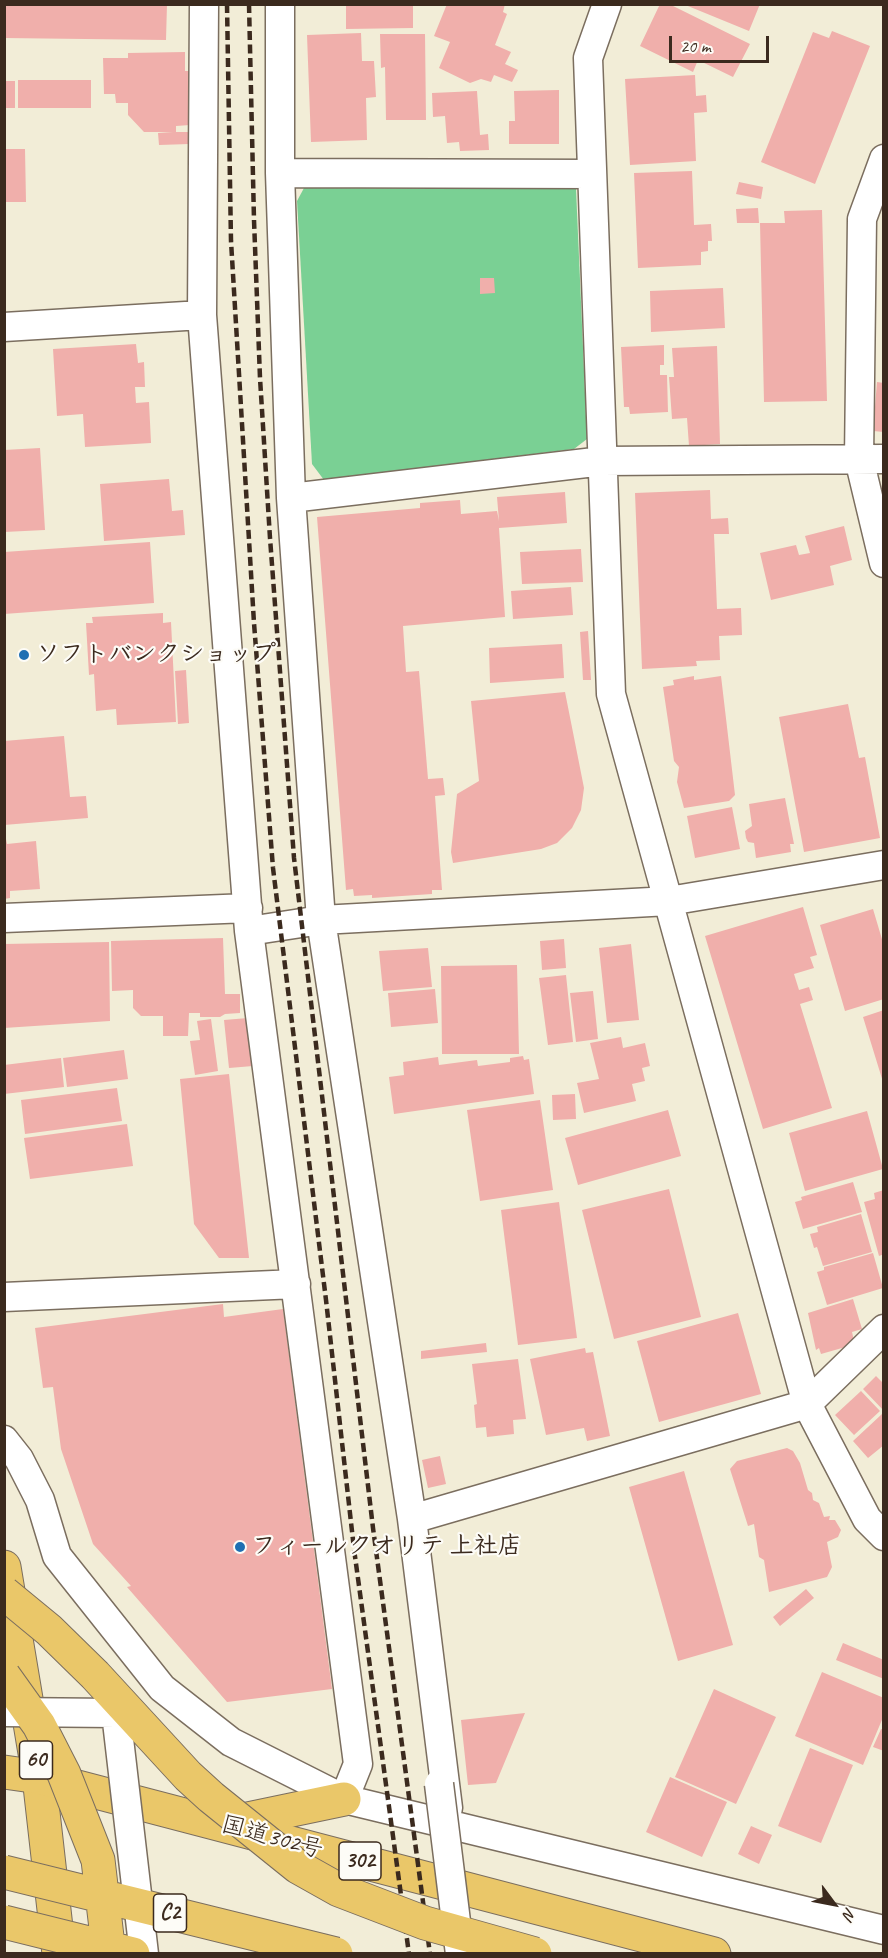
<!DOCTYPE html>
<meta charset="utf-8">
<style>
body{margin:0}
#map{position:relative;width:888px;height:1958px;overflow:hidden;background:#f2edd7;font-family:Caveat,sans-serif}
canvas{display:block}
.frame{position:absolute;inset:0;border:6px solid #3b2a1e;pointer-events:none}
.north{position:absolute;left:804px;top:1874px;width:60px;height:60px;-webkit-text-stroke:4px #fdfcf7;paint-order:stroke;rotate:122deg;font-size:16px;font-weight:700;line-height:24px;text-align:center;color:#3b2a1e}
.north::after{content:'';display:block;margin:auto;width:21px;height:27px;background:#3b2a1e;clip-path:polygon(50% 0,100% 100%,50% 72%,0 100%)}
.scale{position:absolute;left:669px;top:36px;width:100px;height:27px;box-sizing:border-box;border:3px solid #3b2a1e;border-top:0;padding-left:8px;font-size:18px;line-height:21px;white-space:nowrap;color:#3b2a1e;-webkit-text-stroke:4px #fdfcf7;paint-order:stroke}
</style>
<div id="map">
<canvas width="888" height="1958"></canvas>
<div class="frame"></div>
<div class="north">N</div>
<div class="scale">20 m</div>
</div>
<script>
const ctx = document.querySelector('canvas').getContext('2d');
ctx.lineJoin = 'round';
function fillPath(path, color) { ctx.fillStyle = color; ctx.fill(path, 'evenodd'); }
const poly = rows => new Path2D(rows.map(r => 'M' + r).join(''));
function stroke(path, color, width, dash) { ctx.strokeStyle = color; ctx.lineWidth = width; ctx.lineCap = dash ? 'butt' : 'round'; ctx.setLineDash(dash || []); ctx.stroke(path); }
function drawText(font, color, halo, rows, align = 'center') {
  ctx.font = font + ' Caveat,"Klee One",sans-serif'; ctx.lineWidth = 4.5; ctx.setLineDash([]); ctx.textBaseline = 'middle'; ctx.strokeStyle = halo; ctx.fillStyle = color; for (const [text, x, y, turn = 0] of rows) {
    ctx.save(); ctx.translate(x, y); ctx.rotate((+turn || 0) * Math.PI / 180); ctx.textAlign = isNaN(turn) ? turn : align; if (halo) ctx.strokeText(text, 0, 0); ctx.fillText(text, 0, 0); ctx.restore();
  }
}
const green = poly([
 [304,188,576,189,587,439,574,449,324,480,312,464,297,201]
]);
const building = poly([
 [4,4,167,4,166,40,4,38],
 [346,4,413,4,413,28,346,29],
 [447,4,505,4,503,12,507,14,495,45,511,52,505,64,518,70,512,82,494,75,491,82,481,79,470,83,439,68,450,42,434,36],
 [660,4,669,4,750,44,733,77,698,60,693,72,640,46],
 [683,4,760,4,749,31],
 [832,31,870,46,815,184,761,162,813,32,829,38],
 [361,33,362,61,374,61,376,97,366,98,367,140,311,142,307,35],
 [380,34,425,34,426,120,386,120,385,67,381,68],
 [185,52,185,71,190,71,190,125,176,126,176,132,189,132,189,144,159,145,158,133,173,132,144,132,128,115,128,103,116,103,115,94,104,94,103,58,128,58,128,53],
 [695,75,696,96,706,95,707,112,694,113,696,161,630,165,625,79],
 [18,80,91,80,91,108,18,108],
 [4,81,15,81,15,108,4,108],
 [559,90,559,144,509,144,509,121,515,121,514,91],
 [477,91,480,135,488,134,489,150,460,151,459,142,447,143,445,116,433,117,432,93],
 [4,149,25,149,26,202,4,202],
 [692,171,694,225,711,224,712,241,708,241,708,251,701,252,701,265,638,268,634,173],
 [739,182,763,187,761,199,736,194],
 [758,208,759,223,737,223,736,209],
 [822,210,827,401,764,402,760,223,785,223,784,211],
 [480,278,494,278,495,293,480,294],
 [723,288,725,328,651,332,650,291],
 [136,344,138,363,144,362,145,387,135,387,136,403,149,402,151,443,85,447,83,414,57,416,53,349],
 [664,345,664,365,660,365,660,375,667,375,668,412,630,414,629,407,624,407,621,347],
 [717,346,720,444,689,446,687,418,672,419,669,377,674,377,672,348],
 [877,382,884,383,884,432,873,431],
 [40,448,45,530,4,532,4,450],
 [169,479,172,511,183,510,185,535,104,541,100,484],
 [710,490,711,519,728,518,729,534,714,534,717,609,741,608,742,635,719,636,720,660,696,661,697,666,642,669,635,493],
 [565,492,567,523,499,528,505,617,403,626,406,672,419,671,428,779,443,778,445,795,435,796,442,890,432,890,432,894,372,898,372,895,354,896,353,889,346,890,317,517,420,508,420,503,460,500,461,514,497,511,499,521,497,497],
 [844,526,852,560,830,566,834,585,771,600,760,553,796,545,799,555,810,553,805,536],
 [150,542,154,603,4,614,4,552],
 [581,549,583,582,522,584,520,552],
 [571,587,573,615,513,619,511,591],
 [163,613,163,623,171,622,176,722,117,725,116,709,96,711,94,674,89,675,86,623,93,623,92,617],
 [588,631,591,680,583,680,580,632],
 [562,644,564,678,490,683,489,648],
 [186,670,189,723,178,724,175,671],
 [694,676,694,680,721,676,735,795,729,801,684,808,677,782,679,767,674,761,663,687,674,685,673,680],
 [565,692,584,788,581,810,572,828,557,843,541,849,453,863,451,852,457,794,479,781,471,701],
 [848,704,859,758,865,757,880,838,804,852,779,717],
 [64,736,70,797,86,796,88,818,4,825,4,741],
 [785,798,794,844,790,844,791,852,756,858,754,843,748,842,746,838,745,831,752,826,749,804],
 [732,807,740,849,695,858,687,816],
 [4,839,6,839,7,844,36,841,40,889,10,891,10,898,4,899],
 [803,907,817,955,810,957,814,968,794,974,799,990,809,987,813,1000,800,1004,832,1108,763,1129,705,936],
 [873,909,884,946,884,999,845,1011,820,925],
 [223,938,225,994,240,994,240,1013,225,1014,220,1017,200,1017,200,1013,189,1013,188,1036,163,1036,163,1016,141,1016,133,1008,133,990,112,991,111,941],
 [564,939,566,968,542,970,540,941],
 [109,942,110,1021,4,1028,4,944],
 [631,944,639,1020,607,1023,599,948],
 [428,948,432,987,383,991,379,951],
 [517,965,519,1054,442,1054,441,966],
 [566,975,573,1042,548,1045,539,978],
 [435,989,438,1023,391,1027,388,993],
 [593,991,598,1039,576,1042,570,993],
 [884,1010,884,1082,883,1082,863,1017],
 [248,1018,253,1066,229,1068,224,1020],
 [211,1019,218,1071,195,1075,190,1041,200,1040,197,1021],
 [621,1037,623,1048,645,1043,650,1066,642,1068,645,1081,632,1084,636,1101,584,1113,577,1083,599,1079,590,1043],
 [124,1050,128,1079,67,1087,63,1058],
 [523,1056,524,1060,529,1059,534,1094,394,1114,389,1077,404,1075,403,1062,438,1057,439,1065,477,1060,478,1066,510,1062,510,1058],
 [61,1058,64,1087,4,1094,4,1065],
 [229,1074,249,1258,219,1258,194,1224,180,1079],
 [117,1088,122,1121,25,1134,21,1100],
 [575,1094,576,1119,553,1120,552,1095],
 [540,1100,553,1190,480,1201,467,1110],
 [668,1110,681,1156,578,1185,565,1138],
 [867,1111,883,1169,805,1191,789,1133],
 [127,1124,133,1166,30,1179,24,1138],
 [853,1182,862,1212,803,1229,795,1202,802,1200,801,1197],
 [669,1189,701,1317,614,1339,582,1210],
 [884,1190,884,1254,879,1256,864,1202,875,1199,874,1193],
 [559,1202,577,1338,518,1345,501,1210],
 [861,1214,872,1252,823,1266,817,1247,814,1248,810,1234,818,1232,817,1227],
 [873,1253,883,1288,827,1305,817,1272,824,1270,824,1267],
 [853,1299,862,1329,852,1332,854,1341,848,1343,849,1346,821,1354,819,1348,816,1350,808,1313],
 [223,1304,224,1317,283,1309,332,1689,227,1702,127,1587,131,1586,93,1544,61,1449,53,1387,43,1388,35,1328],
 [738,1313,761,1394,659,1422,637,1341],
 [486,1343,487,1352,421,1359,421,1351],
 [585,1348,586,1353,593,1352,610,1436,587,1441,584,1428,546,1435,530,1359],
 [518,1359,526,1419,513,1420,514,1434,487,1437,486,1427,476,1428,474,1405,477,1404,472,1364],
 [876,1376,884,1384,884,1411,863,1389],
 [861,1391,880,1411,854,1435,835,1415],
 [882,1414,884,1445,868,1458,853,1441],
 [787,1448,793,1451,800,1463,808,1490,812,1493,813,1500,819,1503,824,1517,830,1516,829,1520,835,1520,841,1530,838,1537,827,1542,832,1567,827,1577,769,1592,764,1560,759,1557,754,1524,748,1526,730,1469,737,1461],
 [440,1456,446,1484,428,1488,422,1460],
 [684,1471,733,1645,678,1661,629,1487],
 [806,1589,814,1598,780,1626,773,1617],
 [843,1643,884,1660,884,1679,836,1660],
 [822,1672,884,1698,884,1715,863,1765,795,1736],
 [714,1689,776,1717,736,1804,675,1777],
 [525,1713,496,1783,468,1785,461,1720],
 [881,1729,884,1730,884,1751,873,1747],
 [810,1748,853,1765,821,1843,778,1826],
 [670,1777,727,1802,702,1857,646,1832],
 [751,1826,772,1835,759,1864,738,1854]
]);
const street = poly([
 [204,4,202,315,249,931,358,1764,344,1799],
 [280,4,280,173,291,498,321,920,412,1519,448,1808],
 [607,4,588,58,611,694,807,1404,867,1519,884,1536],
 [884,159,862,219,859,459,884,563],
 [280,173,592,174],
 [4,327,202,315],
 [291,498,603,461,884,459],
 [4,918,248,908],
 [249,931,321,920,669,901,884,865],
 [4,1297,296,1284],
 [4,1440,19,1459,40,1500,57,1556,162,1688,231,1742,344,1799,884,1930],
 [412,1519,807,1404,884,1329]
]);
const primary = poly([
 [4,1567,39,1777,59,1954]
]);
const highway = poly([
 [4,1772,39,1777,714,1954],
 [229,1823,344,1799]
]);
const rail = poly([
 [227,4,231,241,254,623,273,868,326,1300,354,1549,409,1954],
 [249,4,254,220,260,378,270,538,294,858,373,1528,430,1954]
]);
const streetBridge = poly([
 [4,1712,116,1713,144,1954],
 [439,1784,460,1954]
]);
const highwayBridge = poly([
 [4,1593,49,1630,95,1675,188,1776,211,1797,298,1867,339,1890,425,1923,535,1954],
 [4,1676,39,1725,64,1774,98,1860,109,1954],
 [4,1872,336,1954],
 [4,1922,133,1954]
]);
const markers = [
 [24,655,6,"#1f6fb2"],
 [240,1547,6,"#1f6fb2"]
];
const shields = [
 [36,1760,33],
 [360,1861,42],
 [170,1913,33]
];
const shieldNames = [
 ["60",36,1760],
 ["302",360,1861],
 ["C2",170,1913]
];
const poiNames = [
 ["ソフトバンクショップ",36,655],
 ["フィールクオリテ 上社店",252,1547]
];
const streetNames = [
 ["国道302号",272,1838,15]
];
fillPath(green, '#7ad094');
fillPath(building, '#f0afab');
stroke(street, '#7b6e5f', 31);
stroke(primary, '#7b6e5f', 35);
stroke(highway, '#7b6e5f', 35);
stroke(street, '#fff', 28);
stroke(primary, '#eac769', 33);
stroke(highway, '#eac769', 33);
stroke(rail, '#3b2a1e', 4.5, [9, 4.5]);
stroke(streetBridge, '#7b6e5f', 31, []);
stroke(highwayBridge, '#7b6e5f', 35, []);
stroke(streetBridge, '#fff', 28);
stroke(highwayBridge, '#eac769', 33);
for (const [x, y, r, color] of markers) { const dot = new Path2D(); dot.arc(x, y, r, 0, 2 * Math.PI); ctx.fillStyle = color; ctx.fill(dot); stroke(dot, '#fdfcf7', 2); }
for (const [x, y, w] of shields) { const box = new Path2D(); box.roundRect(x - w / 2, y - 19, w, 38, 4.5); ctx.fillStyle = '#fdfcf7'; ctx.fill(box); stroke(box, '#3b2a1e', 1.5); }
drawText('bold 22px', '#3b2a1e', null, shieldNames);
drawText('bold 24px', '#3b2a1e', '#fdfcf7', poiNames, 'left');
drawText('24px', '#3b2a1e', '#fdfcf7', streetNames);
</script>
